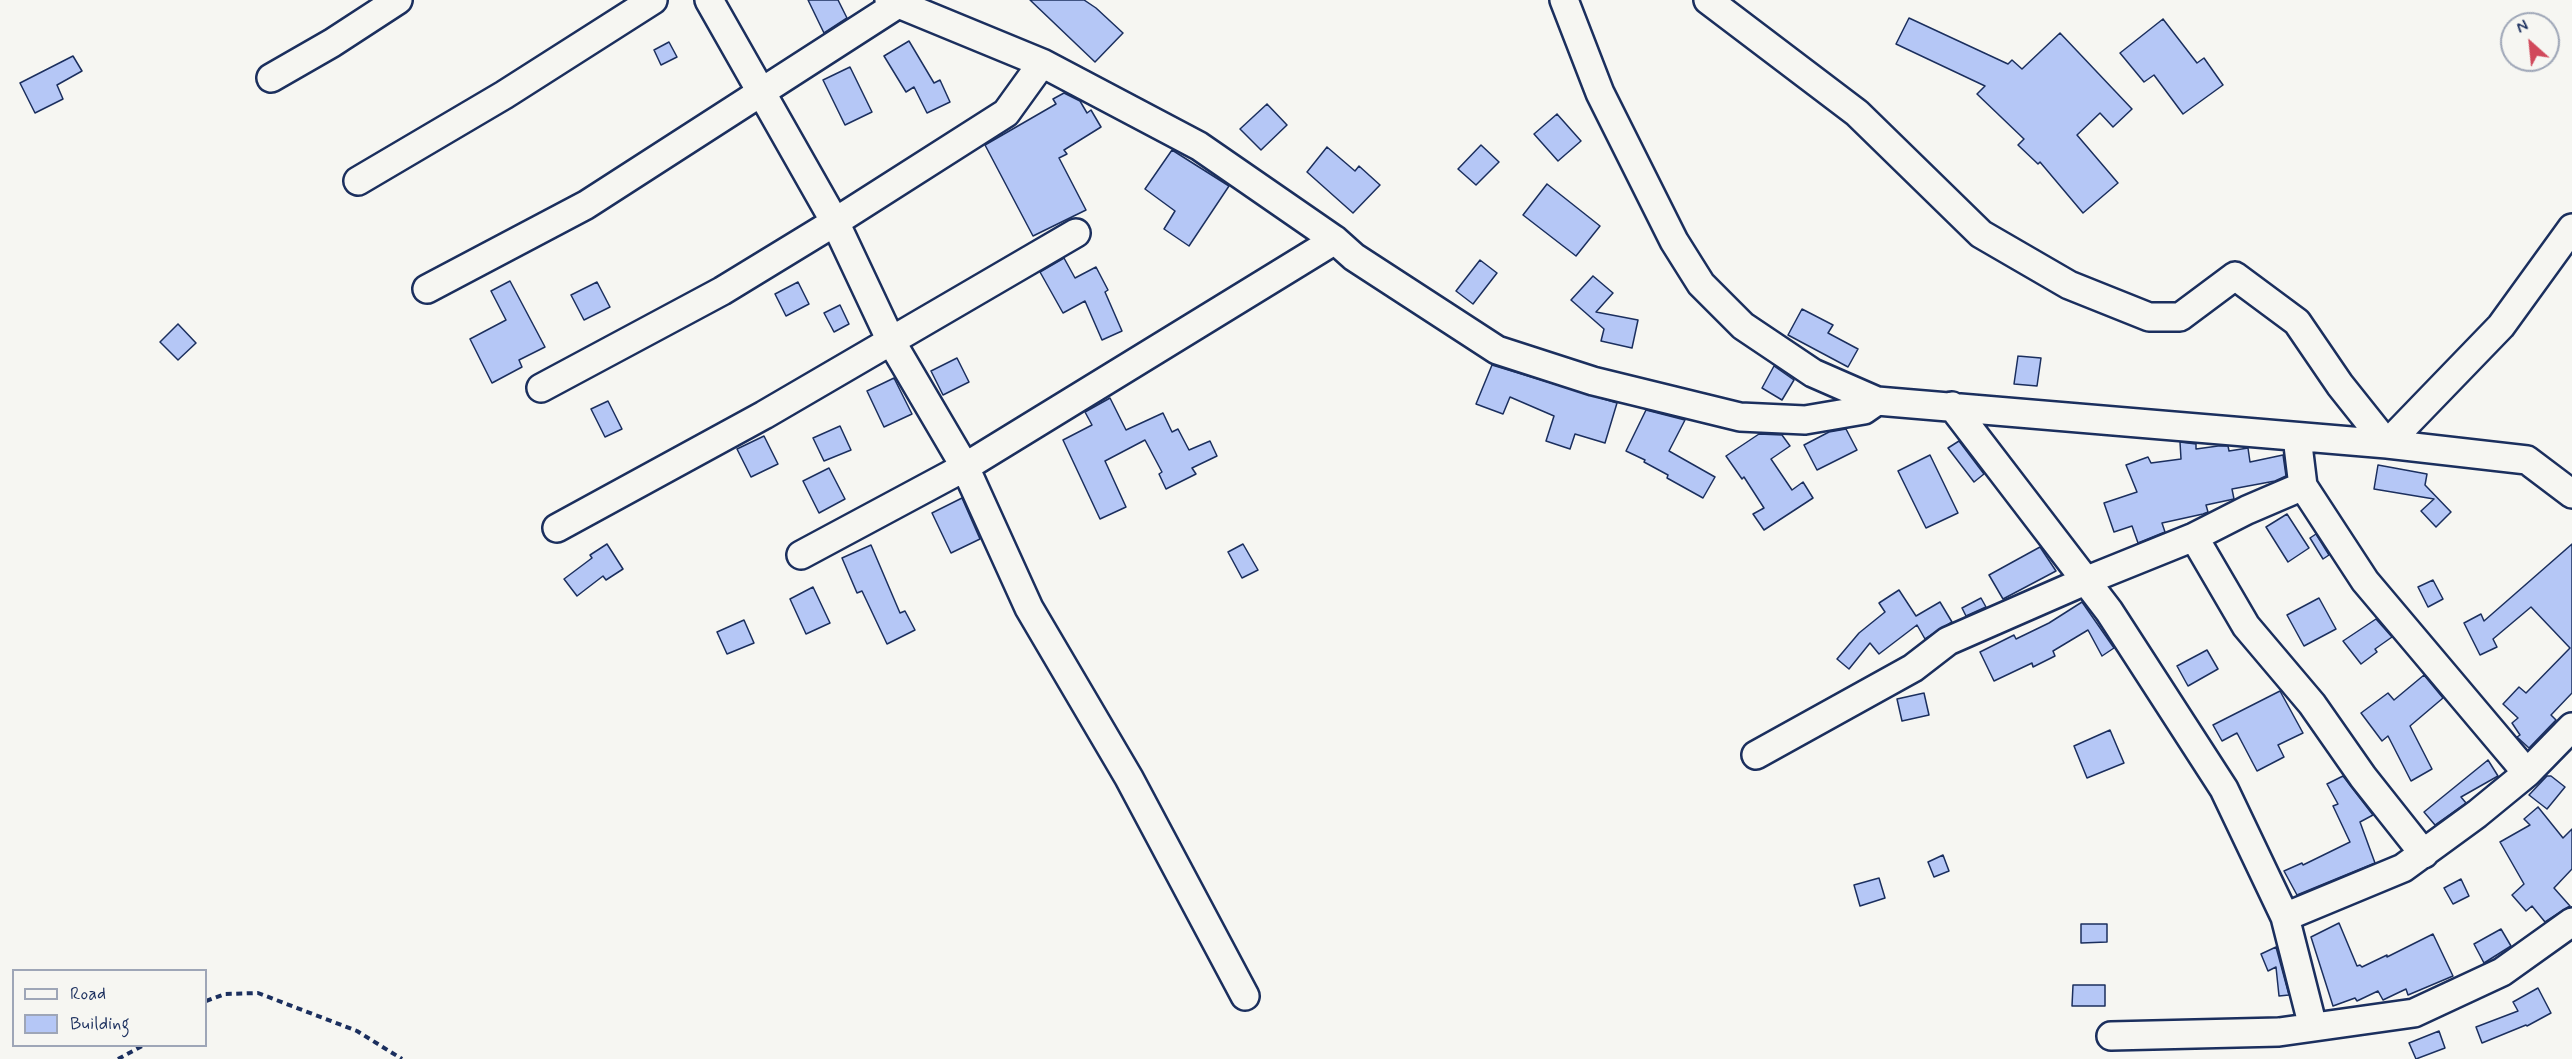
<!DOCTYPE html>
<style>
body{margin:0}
#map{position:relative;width:2572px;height:1059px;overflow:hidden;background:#f6f6f2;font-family:Mynerve,sans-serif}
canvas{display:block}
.legend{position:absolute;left:12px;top:969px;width:195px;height:78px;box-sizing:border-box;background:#f6f6f2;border:2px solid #9ea6b7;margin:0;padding:8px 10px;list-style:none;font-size:18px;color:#1b2f5e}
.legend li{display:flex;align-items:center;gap:12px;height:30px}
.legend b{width:30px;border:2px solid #9ea6b7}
.north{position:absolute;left:2500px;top:12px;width:60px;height:60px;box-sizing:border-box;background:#f6f6f2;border:2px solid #9ea6b7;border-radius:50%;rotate:333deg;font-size:16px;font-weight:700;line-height:24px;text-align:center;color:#1b2f5e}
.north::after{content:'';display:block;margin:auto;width:21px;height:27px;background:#d1495b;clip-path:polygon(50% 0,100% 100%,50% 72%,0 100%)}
</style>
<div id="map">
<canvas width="2572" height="1059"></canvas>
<ul class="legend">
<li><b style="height:8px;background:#f6f6f2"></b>Road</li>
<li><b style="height:16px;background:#b5c7f6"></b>Building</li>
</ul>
<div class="north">N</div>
</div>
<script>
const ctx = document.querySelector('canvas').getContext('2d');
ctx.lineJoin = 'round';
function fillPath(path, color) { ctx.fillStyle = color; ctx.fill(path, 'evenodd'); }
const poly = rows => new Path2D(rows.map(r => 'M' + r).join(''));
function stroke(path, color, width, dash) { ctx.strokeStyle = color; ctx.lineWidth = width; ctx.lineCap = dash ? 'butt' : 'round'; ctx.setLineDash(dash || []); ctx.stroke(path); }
const building = poly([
 [808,0,838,0,847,18,824,33,808,0],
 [1030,0,1084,0,1096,8,1123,33,1095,62,1030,0],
 [1909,18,2008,64,2012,60,2022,69,2060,33,2132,109,2113,127,2100,113,2077,135,2118,183,2083,213,2040,162,2038,164,2018,145,2024,139,1977,94,1985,86,1896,44,1909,18],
 [2163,19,2197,63,2204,58,2223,85,2183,114,2154,75,2144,82,2120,53,2163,19],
 [909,41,934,83,940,80,950,102,927,113,914,87,906,92,884,56,909,41],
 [669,42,677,57,661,65,654,50,669,42],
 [73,56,82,71,57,85,63,99,35,113,20,83,73,56],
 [850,67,872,112,845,125,823,80,850,67],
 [1064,93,1080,101,1087,113,1091,110,1101,127,1064,150,1067,154,1059,158,1086,210,1033,236,985,145,1056,104,1053,99,1064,93],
 [1267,104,1287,125,1261,150,1240,129,1267,104],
 [1557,114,1581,141,1558,161,1534,134,1557,114],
 [1481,145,1499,162,1476,185,1458,169,1481,145],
 [1327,147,1355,171,1359,166,1380,185,1353,213,1307,172,1327,147],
 [1172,150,1229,186,1189,246,1164,229,1175,211,1145,189,1172,150],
 [1547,184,1600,226,1576,256,1523,215,1547,184],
 [1064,258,1075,278,1096,267,1108,290,1105,292,1122,331,1102,340,1085,301,1063,313,1040,272,1064,258],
 [1480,260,1497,273,1473,304,1456,291,1480,260],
 [1593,276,1613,293,1596,312,1638,320,1632,348,1601,341,1604,329,1571,300,1593,276],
 [510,281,545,347,519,360,522,367,492,383,470,339,506,320,491,291,510,281],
 [597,282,610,307,584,320,571,295,597,282],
 [798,282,809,304,786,316,775,294,798,282],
 [840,305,849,324,834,332,824,313,840,305],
 [1802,309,1833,325,1828,333,1858,349,1848,367,1788,335,1802,309],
 [178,324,196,343,178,360,160,342,178,324],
 [2018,356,2041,358,2037,386,2014,384,2018,356],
 [957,358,969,382,943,395,931,371,957,358],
 [1492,365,1617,403,1605,443,1575,434,1570,449,1546,441,1554,416,1510,397,1503,414,1476,404,1492,365],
 [1774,366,1794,380,1782,400,1762,388,1774,366],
 [894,378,912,414,884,427,867,391,894,378],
 [1110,398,1126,430,1163,413,1172,432,1178,429,1189,450,1210,441,1217,456,1192,468,1196,474,1166,489,1159,474,1162,472,1145,440,1105,461,1126,507,1100,519,1063,440,1092,425,1085,412,1110,398],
 [608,401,622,429,605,437,591,409,608,401],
 [1646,410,1685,420,1669,451,1715,477,1703,498,1667,478,1668,475,1644,462,1645,460,1626,451,1646,410],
 [840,426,851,450,824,461,813,438,840,426],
 [1846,429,1857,450,1817,470,1804,445,1829,432,1846,429],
 [1759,434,1782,435,1790,446,1771,459,1792,490,1803,482,1813,498,1764,530,1753,514,1764,508,1744,477,1742,479,1726,456,1759,434],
 [764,436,778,464,751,477,737,449,764,436],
 [1959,441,1984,474,1974,482,1948,448,1959,441],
 [2180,442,2196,444,2196,449,2218,446,2228,446,2229,451,2248,448,2250,462,2283,455,2286,476,2275,481,2232,489,2234,499,2206,505,2208,512,2203,514,2162,523,2165,532,2138,543,2132,526,2114,532,2104,503,2137,492,2126,465,2148,457,2151,463,2181,459,2180,442],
 [1930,455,1958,513,1926,528,1898,471,1930,455],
 [2378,465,2427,474,2425,485,2451,512,2436,527,2421,511,2434,499,2374,489,2378,465],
 [829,468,845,499,819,513,803,481,829,468],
 [962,498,980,539,951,553,932,513,962,498],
 [2287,514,2309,548,2288,562,2266,527,2287,514],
 [2316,534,2329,555,2323,559,2310,538,2316,534],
 [607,544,623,569,606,580,603,576,577,596,564,579,592,558,590,555,607,544],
 [1243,544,1258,570,1242,578,1228,552,1243,544],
 [2572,544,2572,693,2551,715,2556,720,2529,748,2517,737,2520,735,2512,723,2518,718,2503,704,2519,687,2526,693,2570,648,2531,607,2493,639,2497,647,2480,655,2464,623,2481,614,2484,621,2572,544],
 [871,545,900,613,905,611,915,630,887,644,862,591,857,593,842,558,871,545],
 [2040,547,2056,571,2003,599,1989,575,2040,547],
 [2433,580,2443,599,2428,607,2418,587,2433,580],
 [813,587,830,623,806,634,790,599,813,587],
 [1899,590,1916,616,1940,602,1952,622,1925,639,1917,625,1879,654,1870,643,1849,669,1837,659,1859,633,1885,612,1879,603,1899,590],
 [1981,598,1986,607,1966,616,1962,608,1981,598],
 [2319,598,2336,629,2304,646,2287,615,2319,598],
 [2082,602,2114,648,2102,656,2088,630,2053,651,2055,656,2033,667,2032,663,1994,681,1980,652,2014,635,2016,639,2049,623,2082,602],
 [2376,619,2392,637,2375,649,2377,652,2361,664,2343,641,2376,619],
 [744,620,754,643,727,654,717,632,744,620],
 [2207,650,2218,669,2188,686,2177,666,2207,650],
 [2424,675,2443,698,2410,726,2432,769,2411,781,2388,736,2382,741,2361,713,2388,693,2394,700,2424,675],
 [2280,691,2303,733,2278,745,2284,757,2257,771,2237,733,2222,741,2213,725,2280,691],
 [1924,693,1929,715,1902,721,1897,699,1924,693],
 [2110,730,2124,763,2087,778,2074,746,2110,730],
 [2488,760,2498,776,2461,797,2466,803,2435,825,2424,812,2488,760],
 [2343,776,2373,815,2360,822,2375,863,2297,895,2284,871,2302,863,2303,865,2350,842,2333,806,2338,804,2327,784,2343,776],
 [2547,776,2551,776,2565,787,2547,809,2529,795,2547,776],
 [2538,807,2563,838,2572,829,2572,869,2554,888,2570,906,2545,922,2532,906,2526,911,2512,895,2524,884,2500,842,2530,825,2524,819,2538,807],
 [1943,855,1949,871,1934,877,1928,862,1943,855],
 [1879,878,1885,898,1860,906,1854,885,1879,878],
 [2461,879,2469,896,2453,904,2444,888,2461,879],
 [2339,923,2357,966,2360,965,2362,967,2387,955,2387,957,2433,934,2453,976,2408,995,2406,989,2383,1000,2378,991,2357,1001,2355,998,2333,1006,2311,937,2339,923],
 [2081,924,2107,924,2107,942,2081,943,2081,924],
 [2501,929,2511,946,2484,963,2474,944,2501,929],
 [2276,947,2289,995,2279,996,2276,967,2268,971,2261,954,2276,947],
 [2073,985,2105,985,2105,1006,2072,1006,2073,985],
 [2538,988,2551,1013,2527,1026,2526,1025,2482,1043,2476,1027,2518,1011,2513,1002,2538,988],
 [2439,1031,2445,1048,2416,1059,2409,1043,2439,1031]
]);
const path = poly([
 [206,1001,225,994,258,993,357,1031,402,1059],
 [118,1059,142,1046]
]);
const minor = poly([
 [709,0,835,222,891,341,965,467,1029,608,1129,778,1245,996],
 [889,0,1042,63,1199,146,1335,240,1354,257,1497,350,1593,381,1740,417,1805,420,1864,410,1877,401],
 [1564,0,1600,93,1674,241,1701,284,1743,326,1813,373,1877,401,2387,444,2527,460,2572,494],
 [1708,0,1857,113,1981,234,2069,285,2149,317,2180,317,2235,276,2297,322,2340,385,2387,444,2501,326,2572,228],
 [271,78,332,43,398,0],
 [358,181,504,95,653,0],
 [427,289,586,205,898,4],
 [541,388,722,291,835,222,1006,113,1042,63],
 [1952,406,2109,611,2224,789,2285,917,2313,1027],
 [2303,486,2365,581,2527,773],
 [557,528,764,415,1076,233],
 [2194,537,2246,626,2312,704,2363,777,2424,854],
 [801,555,965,467,1335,240],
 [1756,755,1913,668,1948,641,2085,581,2194,537,2247,510,2303,486,2297,437],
 [2285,917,2403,868,2477,814,2527,773,2572,727],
 [2111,1036,2279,1032,2414,1013,2502,972,2572,922]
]);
fillPath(building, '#b5c7f6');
stroke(building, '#1b2f5e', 1.5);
stroke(minor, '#1b2f5e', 32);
stroke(path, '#1b2f5e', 4, [6, 4.5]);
stroke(minor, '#f6f6f2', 27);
</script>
